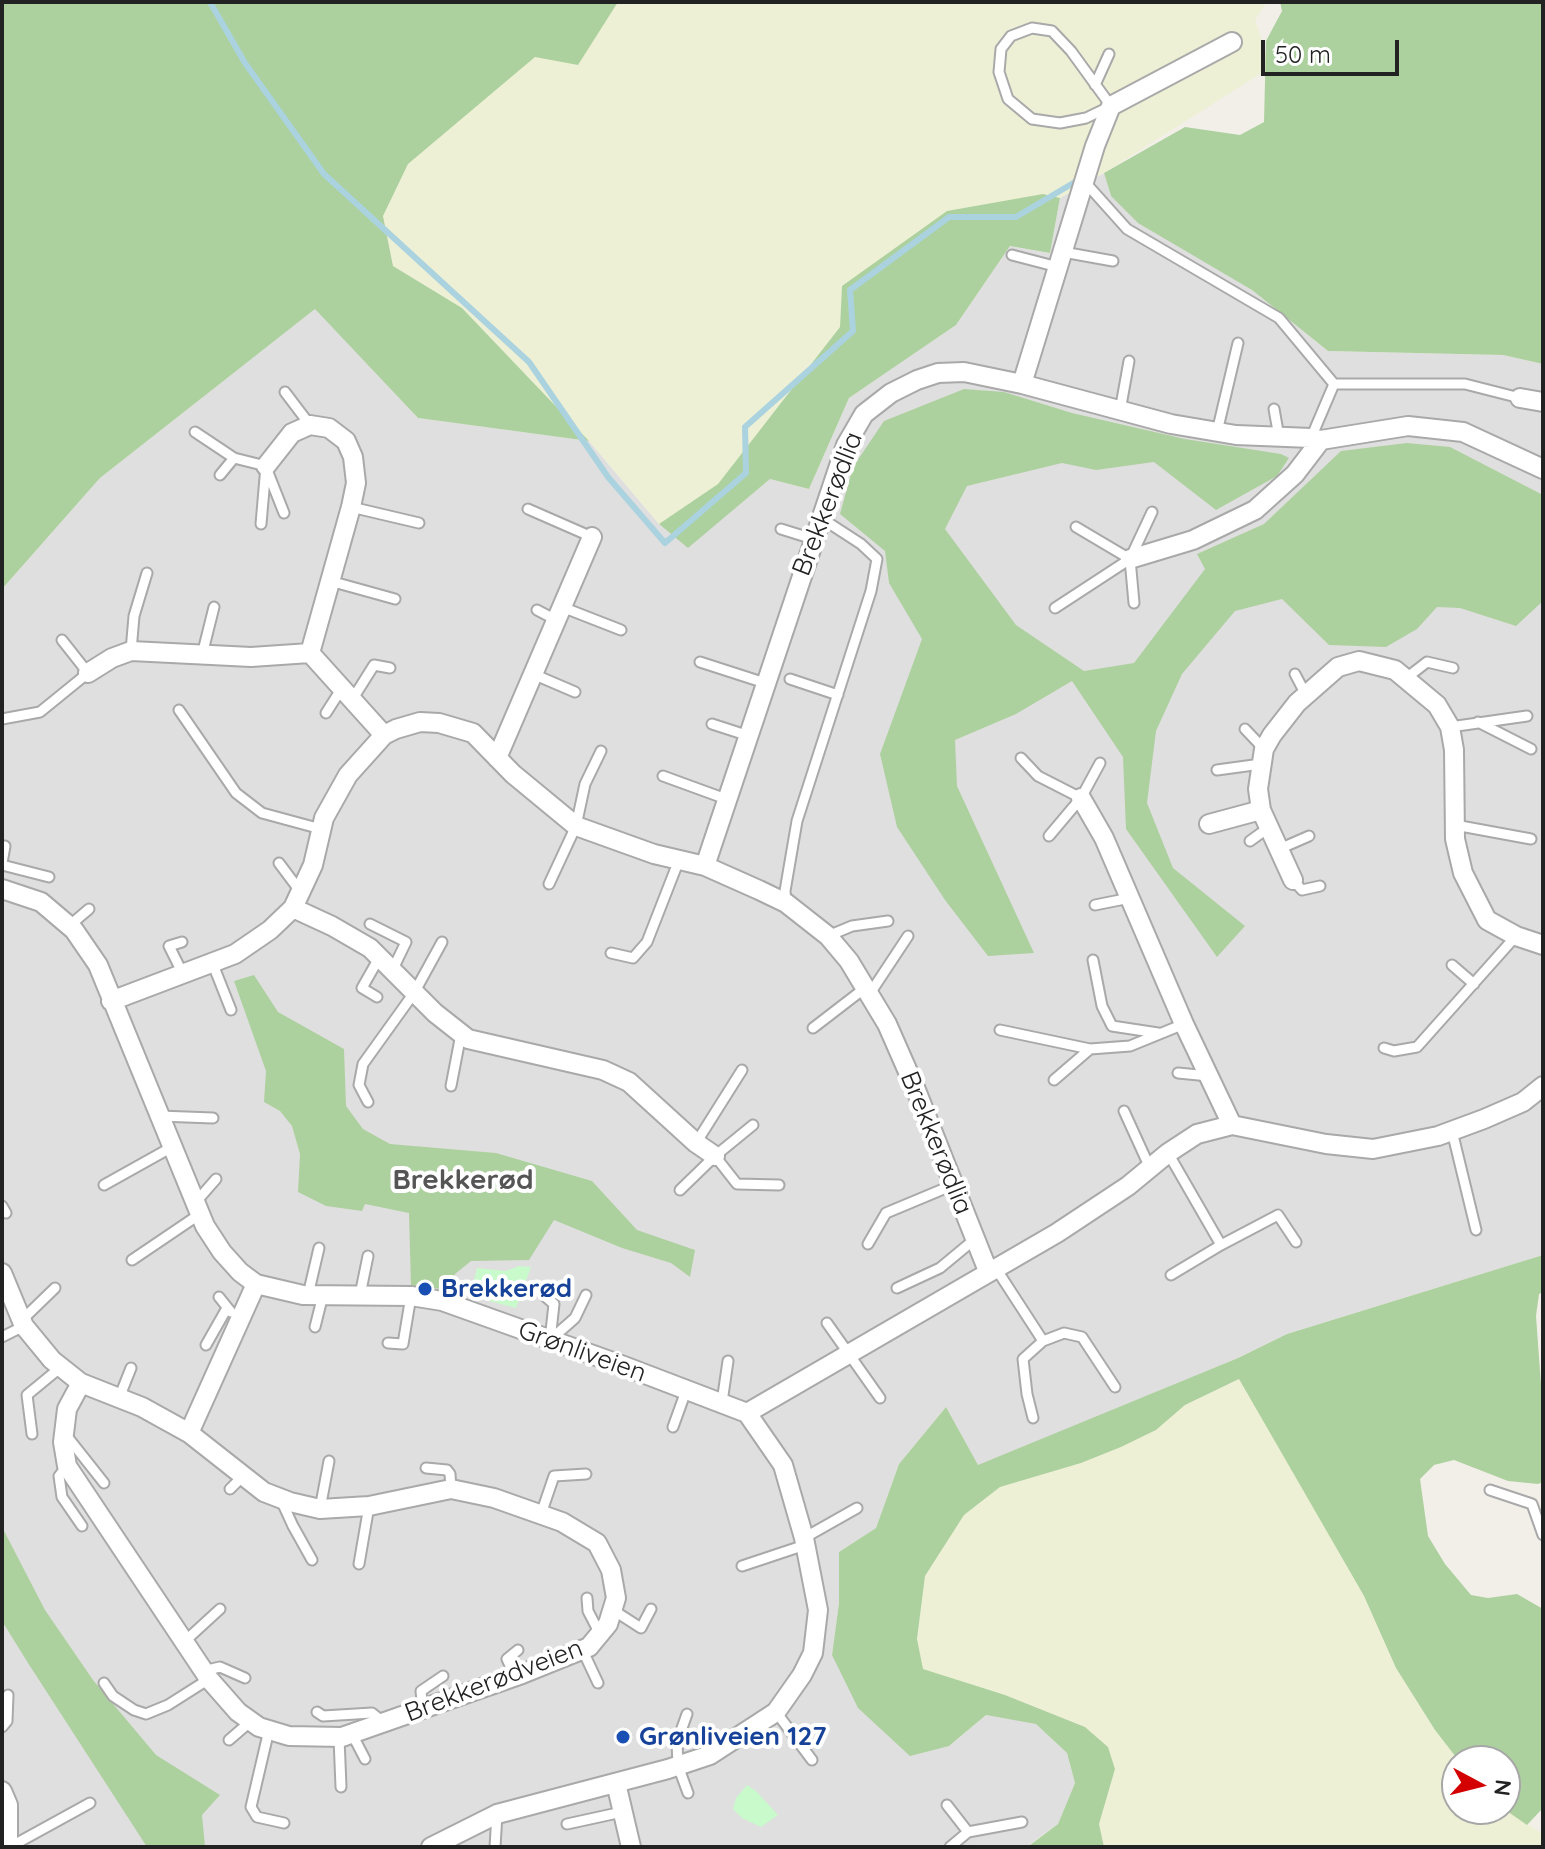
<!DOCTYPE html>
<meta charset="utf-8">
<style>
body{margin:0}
#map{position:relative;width:1545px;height:1849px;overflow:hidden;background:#f2efe9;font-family:Quicksand,sans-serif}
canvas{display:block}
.frame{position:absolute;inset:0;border:4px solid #222;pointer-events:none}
.north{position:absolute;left:1441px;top:1745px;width:80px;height:80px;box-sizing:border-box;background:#fff;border:2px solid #a7a7a7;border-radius:50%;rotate:97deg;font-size:22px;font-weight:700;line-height:32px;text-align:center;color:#222}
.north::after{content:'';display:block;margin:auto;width:28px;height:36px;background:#d40000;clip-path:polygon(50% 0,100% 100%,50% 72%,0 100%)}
.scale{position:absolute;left:1261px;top:40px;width:138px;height:36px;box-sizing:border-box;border:4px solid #222;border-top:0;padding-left:10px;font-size:24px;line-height:28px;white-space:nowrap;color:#222;-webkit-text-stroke:6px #fff;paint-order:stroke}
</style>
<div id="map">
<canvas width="1545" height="1849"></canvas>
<div class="frame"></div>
<div class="north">N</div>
<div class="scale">50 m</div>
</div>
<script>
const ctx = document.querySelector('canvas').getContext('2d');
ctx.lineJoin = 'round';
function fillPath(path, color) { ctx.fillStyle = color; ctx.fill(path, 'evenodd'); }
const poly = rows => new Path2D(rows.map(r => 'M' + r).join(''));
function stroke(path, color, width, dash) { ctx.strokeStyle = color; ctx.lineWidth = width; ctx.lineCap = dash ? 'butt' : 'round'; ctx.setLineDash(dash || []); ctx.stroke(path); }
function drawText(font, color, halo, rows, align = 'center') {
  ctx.font = font + ' Quicksand,sans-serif'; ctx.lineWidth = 8; ctx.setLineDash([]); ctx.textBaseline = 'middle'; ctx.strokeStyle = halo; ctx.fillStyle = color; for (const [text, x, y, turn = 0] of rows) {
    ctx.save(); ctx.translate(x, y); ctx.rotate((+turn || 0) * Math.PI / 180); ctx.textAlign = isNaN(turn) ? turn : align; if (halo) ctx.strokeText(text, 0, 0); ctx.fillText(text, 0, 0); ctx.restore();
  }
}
const residential = poly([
 [1104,173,1111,196,1252,290,1328,351,1503,355,1543,364,1543,1255,1287,1334,1238,1358,978,1466,946,1407,899,1464,876,1528,839,1552,839,1603,832,1655,949,1746,986,1715,1036,1723,1067,1753,1075,1783,1058,1824,1030,1844,1032,1847,2,1847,2,589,100,478,316,308,418,418,589,441,659,524,688,547,770,479,809,489,849,398,956,325,1010,246,1050,253,1060,198]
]);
const farmland = poly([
 [618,2,1267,2,1255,20,1271,67,1104,173,1060,198,1043,194,842,286,840,327,718,484,659,524,589,441,462,308,393,266,383,216,408,164,535,56,578,64],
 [1240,1379,1364,1596,1396,1668,1435,1730,1459,1761,1457,1761,1457,1809,1504,1809,1543,1834,1543,1847,1104,1847,1099,1824,1115,1769,1108,1747,1085,1727,1005,1695,922,1669,917,1639,925,1576,964,1515,1000,1487,1081,1463,1121,1447,1156,1430,1185,1405]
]);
const forest = poly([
 [2,2,618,2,578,65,535,57,408,164,383,216,393,266,462,308,589,441,418,418,315,309,100,478,2,589],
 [1280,2,1543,2,1543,364,1503,355,1328,351,1252,290,1138,223,1111,196,1104,173,1185,127,1240,135,1264,122,1266,41,1282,11],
 [1043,194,1060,198,1050,253,1010,246,956,325,849,398,809,489,770,479,688,548,659,524,718,484,840,327,842,286,947,211],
 [964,389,1004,392,1072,413,1185,439,1281,454,1289,458,1277,476,1216,510,1154,462,1096,470,1062,463,967,486,945,529,1016,625,1084,671,1134,663,1205,569,1197,554,1264,524,1341,451,1407,443,1450,447,1543,495,1543,601,1516,626,1460,608,1437,607,1417,629,1386,647,1329,645,1282,599,1235,611,1182,674,1156,731,1147,803,1173,868,1245,926,1217,957,1126,829,1123,757,1072,681,1016,714,955,740,957,786,1034,953,988,956,945,900,897,827,880,754,922,639,889,583,885,551,840,514,853,467,884,421],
 [254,975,278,1012,344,1049,346,1106,363,1129,390,1144,496,1153,592,1181,637,1230,695,1250,690,1277,671,1263,622,1248,554,1220,529,1260,471,1261,455,1274,451,1290,411,1286,409,1213,365,1204,362,1211,326,1206,298,1192,300,1154,292,1126,280,1111,264,1102,266,1071,234,981],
 [1543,1255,1543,1292,1539,1294,1536,1316,1543,1412,1543,1482,1538,1484,1508,1481,1454,1460,1434,1465,1420,1479,1428,1536,1445,1564,1471,1595,1488,1598,1517,1594,1543,1609,1543,1808,1527,1825,1504,1809,1505,1761,1459,1761,1435,1730,1396,1668,1364,1596,1239,1379,1185,1405,1156,1430,1121,1447,1081,1463,1000,1487,964,1515,925,1576,917,1639,923,1669,1005,1695,1085,1727,1108,1747,1115,1769,1099,1824,1104,1847,1032,1847,1030,1845,1058,1824,1075,1783,1067,1753,1036,1724,986,1715,949,1746,910,1756,858,1708,832,1655,839,1603,839,1552,876,1528,899,1464,946,1407,978,1465,1238,1358,1287,1334],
 [2,1527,45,1610,93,1680,156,1755,220,1795,202,1815,205,1847,147,1847,28,1663,2,1621]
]);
const park = poly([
 [519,1266,531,1267,516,1308,470,1296,477,1268,506,1271],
 [747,1785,756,1791,778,1815,761,1827,742,1818,733,1809,736,1798]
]);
const stream = poly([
 [210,2,245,63,324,174,529,362,608,477,665,543,746,473,745,427,853,331,850,290,949,217,1016,217,1075,182]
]);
const service = poly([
 [1032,28,1052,31,1071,51,1111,106,1086,118,1060,123,1032,119,1008,99,999,72,1001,49,1011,36,1032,28],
 [1095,85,1109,54],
 [1084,181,1127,229,1279,318,1334,384,1311,438],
 [1063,252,1113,261],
 [1012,255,1058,267],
 [1334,384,1465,384,1520,398],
 [285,392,310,425],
 [1274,409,1279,437],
 [1120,411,1129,361],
 [195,432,234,458,266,466],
 [1217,432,1238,343],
 [267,470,284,513],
 [220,475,234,458],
 [351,507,419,523],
 [528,509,592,537],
 [261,524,266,466],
 [1076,527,1130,559],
 [781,529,813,539],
 [330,581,395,599],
 [1134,603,1130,559,1152,512],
 [562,607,621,630],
 [1055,608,1130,559],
 [537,610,556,620],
 [131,651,134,616,147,573],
 [202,655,214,607],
 [700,662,765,683],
 [533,674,575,692],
 [1295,674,1306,695],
 [790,679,838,695],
 [1405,679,1427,662,1453,668],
 [352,700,374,665,390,668],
 [179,710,236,793,262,813,321,829],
 [326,713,342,688],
 [2,719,40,712,88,673,62,640],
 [1478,722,1531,749],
 [712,724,749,736],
 [1450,727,1527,716],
 [1245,729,1264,749],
 [1021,758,1038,776,1081,798],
 [1217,770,1261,764],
 [663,776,726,799],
 [1455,825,1531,839],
 [1049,836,1081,798,1100,763],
 [1250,841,1268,828],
 [1277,850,1309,836],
 [2,863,5,846],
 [279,863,300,891],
 [2,865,49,877],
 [1293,880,1302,890,1320,886],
 [549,884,576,826,585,784,601,751],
 [786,903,785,891,797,821,871,591,877,559,861,544,821,518],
 [1095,905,1130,898],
 [370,924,406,942,392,971],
 [69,926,89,909],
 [828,936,852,926,888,921],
 [182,942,169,946,183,974],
 [611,953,633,958,647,942,679,860],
 [1093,960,1102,1006,1112,1026,1158,1033],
 [212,962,231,1010],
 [1452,965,1474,984],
 [869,995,908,936],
 [377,997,362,988,379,958],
 [813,1028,865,988],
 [1000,1030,1090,1049,1130,1046,1184,1024],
 [1384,1048,1394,1051,1417,1047,1516,936],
 [1178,1073,1209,1076],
 [1054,1080,1090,1049],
 [451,1086,461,1034],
 [368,1102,359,1085,363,1064,414,993,442,942],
 [1124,1111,1150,1168],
 [159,1116,213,1118],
 [1452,1131,1476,1230],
 [696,1143,742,1070],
 [1168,1153,1221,1245,1278,1215,1296,1242],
 [715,1156,737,1184,779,1185],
 [104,1185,172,1147],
 [680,1190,715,1156,753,1125],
 [195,1203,216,1179],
 [2,1206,6,1213],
 [868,1244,886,1213,953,1185],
 [132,1260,200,1214],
 [995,1267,1043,1341,1064,1333,1082,1337,1115,1387],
 [1171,1275,1221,1245],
 [897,1288,940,1268,975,1239],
 [540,1292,554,1304,550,1340,575,1318,586,1295],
 [308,1295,319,1248],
 [360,1295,368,1256],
 [219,1297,231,1312],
 [22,1320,55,1288],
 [827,1323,880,1398],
 [315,1327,323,1295],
 [2,1337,24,1326],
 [388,1343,403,1344,411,1296],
 [206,1345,227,1308],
 [119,1398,131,1368],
 [722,1402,728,1361],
 [1033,1418,1027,1394,1023,1359,1043,1341],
 [673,1427,686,1391],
 [32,1434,27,1395,61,1367],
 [66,1435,104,1483],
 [67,1466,59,1476,62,1497,82,1526],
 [426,1468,447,1470,450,1474,451,1489],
 [230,1489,243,1476],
 [1490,1490,1532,1504,1543,1535],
 [282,1502,293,1526,312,1560],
 [320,1509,329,1461],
 [541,1514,554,1476,586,1474],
 [804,1538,857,1508],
 [359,1564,369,1506],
 [742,1566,805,1545],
 [587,1598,588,1611,600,1634],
 [613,1610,641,1628,651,1609],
 [184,1642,220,1609],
 [582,1649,598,1683],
 [203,1671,220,1667,245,1678],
 [515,1677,507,1659,518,1650],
 [104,1683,113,1696,134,1710,146,1714,168,1705,209,1679],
 [423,1710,421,1691,443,1676],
 [317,1712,323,1716,372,1713,384,1723],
 [776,1712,812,1760],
 [687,1714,677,1742,678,1766,688,1793],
 [2,1727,7,1721,8,1695],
 [269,1730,251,1807,257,1817,284,1823],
 [352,1734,365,1759],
 [339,1738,341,1787],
 [229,1740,251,1721],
 [947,1805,968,1832],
 [567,1824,622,1812],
 [10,1847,90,1803],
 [495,1847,497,1814],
 [950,1847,968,1832,1022,1822]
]);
const minor = poly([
 [1022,384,1095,146,1111,106,1232,42],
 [1520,398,1543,402],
 [266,466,292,433,310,425,329,428,346,441,353,457,356,483,351,507,310,653],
 [1130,559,1193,540,1255,510,1295,474,1321,440],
 [88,673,112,658,131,651,251,657,310,653,384,735],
 [497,758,592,537],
 [1081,798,1104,838,1184,1024,1232,1125],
 [1209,824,1261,810],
 [705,866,846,445,864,414,891,393,917,380,938,373,964,372,1022,384,1171,424,1236,435,1311,438,1321,440,1408,426,1463,432,1543,469],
 [1293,880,1261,810,1258,789,1264,749,1272,735,1297,703,1338,667,1359,661,1395,670,1437,705,1450,727,1454,750,1455,839,1463,873,1487,920,1516,936,1543,945],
 [2,889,41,902,74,930,98,965,205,1226,222,1252,240,1272,256,1284,303,1295,411,1296,442,1301,624,1366,747,1413,783,1465,804,1538,818,1610,813,1653,802,1675,776,1712,710,1755,668,1769,497,1814,431,1847],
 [293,908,332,926,370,948,435,1013,468,1039,603,1070,629,1082,696,1143,715,1156],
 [111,1001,235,954,270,930,293,908,313,865,324,818,348,775,384,735,396,729,420,722,439,723,473,733,513,774,576,826,654,854,705,866,759,890,786,903,828,936,849,961,887,1024,916,1090,988,1271],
 [2,1273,24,1326,52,1360,81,1383,142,1407,189,1433,264,1492,290,1502,320,1509,369,1506,451,1489,494,1498,562,1522,597,1543,611,1570,616,1598,608,1624,589,1647,522,1674,342,1737,289,1736,259,1727,238,1712,209,1679,67,1466,63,1442,67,1409,81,1383],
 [747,1413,1057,1233,1128,1186,1168,1153,1197,1134,1232,1125,1326,1144,1373,1149,1438,1136,1484,1119,1523,1102,1543,1086],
 [189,1433,256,1284],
 [616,1783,631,1847],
 [2,1791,8,1805,8,1847]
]);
const markers = [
 [425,1289,8,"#1a4fb4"],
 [623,1737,8,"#1a4fb4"]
];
const streetNames = [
 ["Brekkerødlia",828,504,-69],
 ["Brekkerødlia",936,1143,68],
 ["Grønliveien",582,1352,20],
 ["Brekkerødveien",494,1681,-21]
];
const transitNames = [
 ["Brekkerød",441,1289],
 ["Grønliveien 127",639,1737]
];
const neighbourhoodNames = [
 ["Brekkerød",463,1181]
];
fillPath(residential, '#e0dfdf');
fillPath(farmland, '#eef0d5');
fillPath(forest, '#add19e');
fillPath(park, '#c8facc');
stroke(stream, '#aad3df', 6);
stroke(service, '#a9a9a9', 13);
stroke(minor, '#a9a9a9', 22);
stroke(service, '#fff', 9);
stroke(minor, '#fff', 18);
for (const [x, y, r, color] of markers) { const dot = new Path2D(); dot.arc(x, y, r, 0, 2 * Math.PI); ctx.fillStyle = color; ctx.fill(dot); stroke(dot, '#fff', 3); }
drawText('26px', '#222', '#fff', streetNames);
drawText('bold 26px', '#164399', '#fff', transitNames, 'left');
drawText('bold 28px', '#555', '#fff', neighbourhoodNames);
</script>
